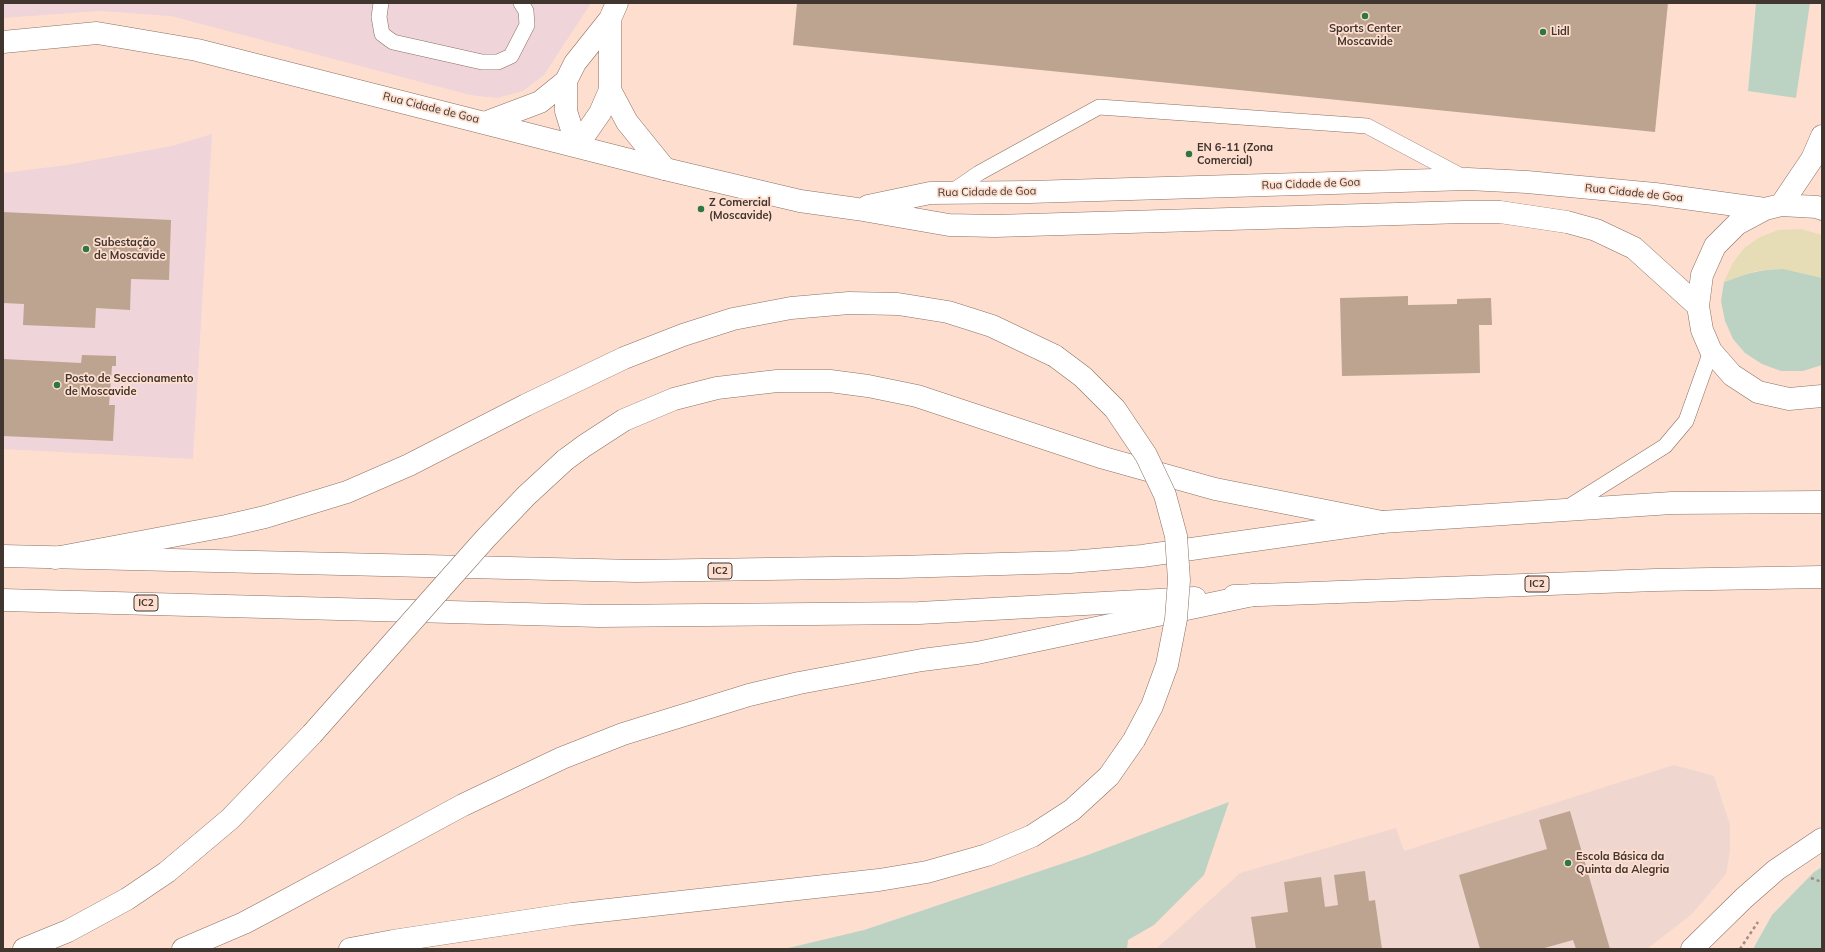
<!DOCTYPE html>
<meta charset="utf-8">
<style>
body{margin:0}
#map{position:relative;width:1825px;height:952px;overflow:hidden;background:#fedfcf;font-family:Mulish,sans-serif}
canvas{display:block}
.frame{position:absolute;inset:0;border:4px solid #41352f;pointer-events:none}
</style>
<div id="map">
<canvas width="1825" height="952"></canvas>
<div class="frame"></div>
</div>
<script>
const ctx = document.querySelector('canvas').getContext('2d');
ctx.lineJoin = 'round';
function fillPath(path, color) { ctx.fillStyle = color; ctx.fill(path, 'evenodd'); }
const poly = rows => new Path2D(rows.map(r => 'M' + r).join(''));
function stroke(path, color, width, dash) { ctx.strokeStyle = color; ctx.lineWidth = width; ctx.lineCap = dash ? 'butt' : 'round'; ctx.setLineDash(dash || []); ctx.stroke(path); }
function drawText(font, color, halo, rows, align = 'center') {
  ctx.font = font + ' Mulish,sans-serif'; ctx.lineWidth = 3.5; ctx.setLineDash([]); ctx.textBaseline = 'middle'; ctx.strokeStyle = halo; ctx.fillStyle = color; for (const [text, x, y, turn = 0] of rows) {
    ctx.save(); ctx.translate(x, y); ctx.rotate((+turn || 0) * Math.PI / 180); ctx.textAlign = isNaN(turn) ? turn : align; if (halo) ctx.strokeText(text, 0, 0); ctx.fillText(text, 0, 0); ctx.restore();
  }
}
const industrial = poly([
 [3,3,591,3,544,75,523,91,497,98,470,95,171,16,99,11,3,18],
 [212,134,193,459,3,449,3,173,67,165,172,146]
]);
const education = poly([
 [1674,765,1714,776,1730,825,1730,851,1726,874,1692,914,1647,949,1156,949,1240,873,1396,828,1404,851]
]);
const green = poly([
 [1756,3,1810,3,1796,98,1748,91],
 [1769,269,1784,269,1799,271,1822,278,1822,365,1803,371,1781,371,1762,364,1745,353,1733,339,1725,321,1721,301,1724,282,1742,275],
 [1229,802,1204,875,1154,925,1128,940,1127,949,784,949,864,930,1085,856],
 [1822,867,1822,949,1753,949,1772,915,1814,872]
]);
const sand = poly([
 [1801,229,1822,235,1822,278,1783,269,1756,271,1724,282,1732,264,1744,248,1760,237,1778,230]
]);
const building = poly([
 [797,3,1668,3,1655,132,793,45],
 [3,212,171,220,169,280,131,279,130,310,96,308,95,328,23,325,24,304,3,303],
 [1408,296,1408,305,1457,304,1457,299,1491,298,1492,325,1479,325,1480,373,1342,376,1340,298],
 [82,355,116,356,116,366,112,366,109,405,115,405,113,441,3,436,3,359,81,363],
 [1570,811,1610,949,1576,949,1573,940,1541,949,1480,949,1459,875,1547,849,1539,820],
 [1365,871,1369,901,1375,900,1382,949,1256,949,1251,917,1288,912,1284,882,1321,877,1325,907,1338,905,1334,875]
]);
const path = poly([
 [1811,878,1822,882],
 [1740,949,1758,922]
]);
const service = poly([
 [381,3,379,17,382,34,393,42,482,62,498,62,511,56,527,25,526,11,521,3],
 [950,193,979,173,1099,107,1367,126,1465,178],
 [1565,509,1665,446,1686,421,1711,351]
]);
const minor = poly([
 [610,19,610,90,627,122,665,169],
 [566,81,566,111,577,146],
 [487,122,540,102,566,81,575,63,610,19,617,3],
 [577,146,600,113,610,90]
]);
const tertiary = poly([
 [3,42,97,33,197,50,665,169,800,201,857,209,949,225,995,226,1464,212,1500,212,1567,222,1596,230,1634,248,1698,306],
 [1781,205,1812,159,1822,136],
 [868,206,930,193,1030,192,1468,179,1527,182,1655,194,1765,209],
 [1822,209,1817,207,1781,205,1765,209,1737,224,1715,246,1702,275,1698,306,1702,330,1711,351,1732,375,1758,392,1789,399,1822,396],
 [1692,949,1744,898,1776,870,1822,839]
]);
const trunk = poly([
 [3,556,636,571,899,567,1070,562,1142,556,1382,522,1672,503,1822,502],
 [1234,596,1655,580,1822,577],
 [3,600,599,616,919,613,1195,598]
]);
const motorway = poly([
 [565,460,584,446,624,420,674,399,717,388,777,381,830,381,868,386,917,396,1104,458,1215,489,1382,522],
 [55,558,226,526,265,517,347,492,409,465,526,405,624,358,683,335,733,319,791,308,849,303,898,304,948,312,992,326,1055,356],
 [24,949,68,931,127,899,167,872,230,819,312,734],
 [183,949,244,923,276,906,463,805,562,758,623,734,749,695,799,683,922,660,977,653,1253,595],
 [350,949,393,941,572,914,879,880,927,872,987,855,1032,836,1072,810,1109,776,1134,740]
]);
const motorwayBridge = poly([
 [1055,356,1083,377,1115,409,1146,455,1165,495,1176,536,1179,580,1176,619,1167,665,1152,706,1134,740],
 [312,734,485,539,526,496,565,460]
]);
const markers = [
 [1365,16,4,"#2d7745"],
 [1543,32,4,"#2d7745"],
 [1189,154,4,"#2d7745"],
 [701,209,4,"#2d7745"],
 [86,249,4,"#2d7745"],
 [57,385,4,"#2d7745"],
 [1568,863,4,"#2d7745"]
];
const shields = [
 [720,571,24],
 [1537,584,24],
 [146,603,24]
];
const shieldNames = [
 ["IC2",720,571],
 ["IC2",1537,584],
 ["IC2",146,603]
];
const poiNames = [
 ["Sports Center",1365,29,"center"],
 ["Moscavide",1365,42,"center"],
 ["Lidl",1551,32],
 ["EN 6-11 (Zona",1197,148],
 ["Comercial)",1197,161],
 ["Z Comercial",709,203],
 ["(Moscavide)",709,216],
 ["Subestação",94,243],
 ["de Moscavide",94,256],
 ["Posto de Seccionamento",65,379],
 ["de Moscavide",65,392],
 ["Escola Básica da",1576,857],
 ["Quinta da Alegria",1576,870]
];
const streetNames = [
 ["Rua Cidade de Goa",431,108,14],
 ["Rua Cidade de Goa",1311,184,-2],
 ["Rua Cidade de Goa",987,192,-1],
 ["Rua Cidade de Goa",1634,193,6]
];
fillPath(industrial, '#efd4d9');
fillPath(education, '#efd6cf');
fillPath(green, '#bcd3c3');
fillPath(sand, '#e6ddb7');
fillPath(building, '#bda490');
stroke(service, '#8b6f62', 16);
stroke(minor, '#8b6f62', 23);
stroke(tertiary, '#8b6f62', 23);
stroke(trunk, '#8b6f62', 23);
stroke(motorway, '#8b6f62', 23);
stroke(path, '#a38d82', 2.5, [3, 3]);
stroke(service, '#fff', 15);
stroke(minor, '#fff', 22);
stroke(tertiary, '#fff', 22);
stroke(trunk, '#fff', 22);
stroke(motorway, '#fff', 22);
stroke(motorwayBridge, '#8b6f62', 23, []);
stroke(motorwayBridge, '#fff', 22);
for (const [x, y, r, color] of markers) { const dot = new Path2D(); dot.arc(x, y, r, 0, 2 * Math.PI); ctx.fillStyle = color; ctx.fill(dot); stroke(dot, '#fedfcf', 1.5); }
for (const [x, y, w] of shields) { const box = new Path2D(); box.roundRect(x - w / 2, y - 8, w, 16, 3); ctx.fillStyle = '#fedfcf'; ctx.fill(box); stroke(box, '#41352f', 1); }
drawText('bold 10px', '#41352f', null, shieldNames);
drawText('bold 11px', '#41352f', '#fedfcf', poiNames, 'left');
drawText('11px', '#41352f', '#fedfcf', streetNames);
</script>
